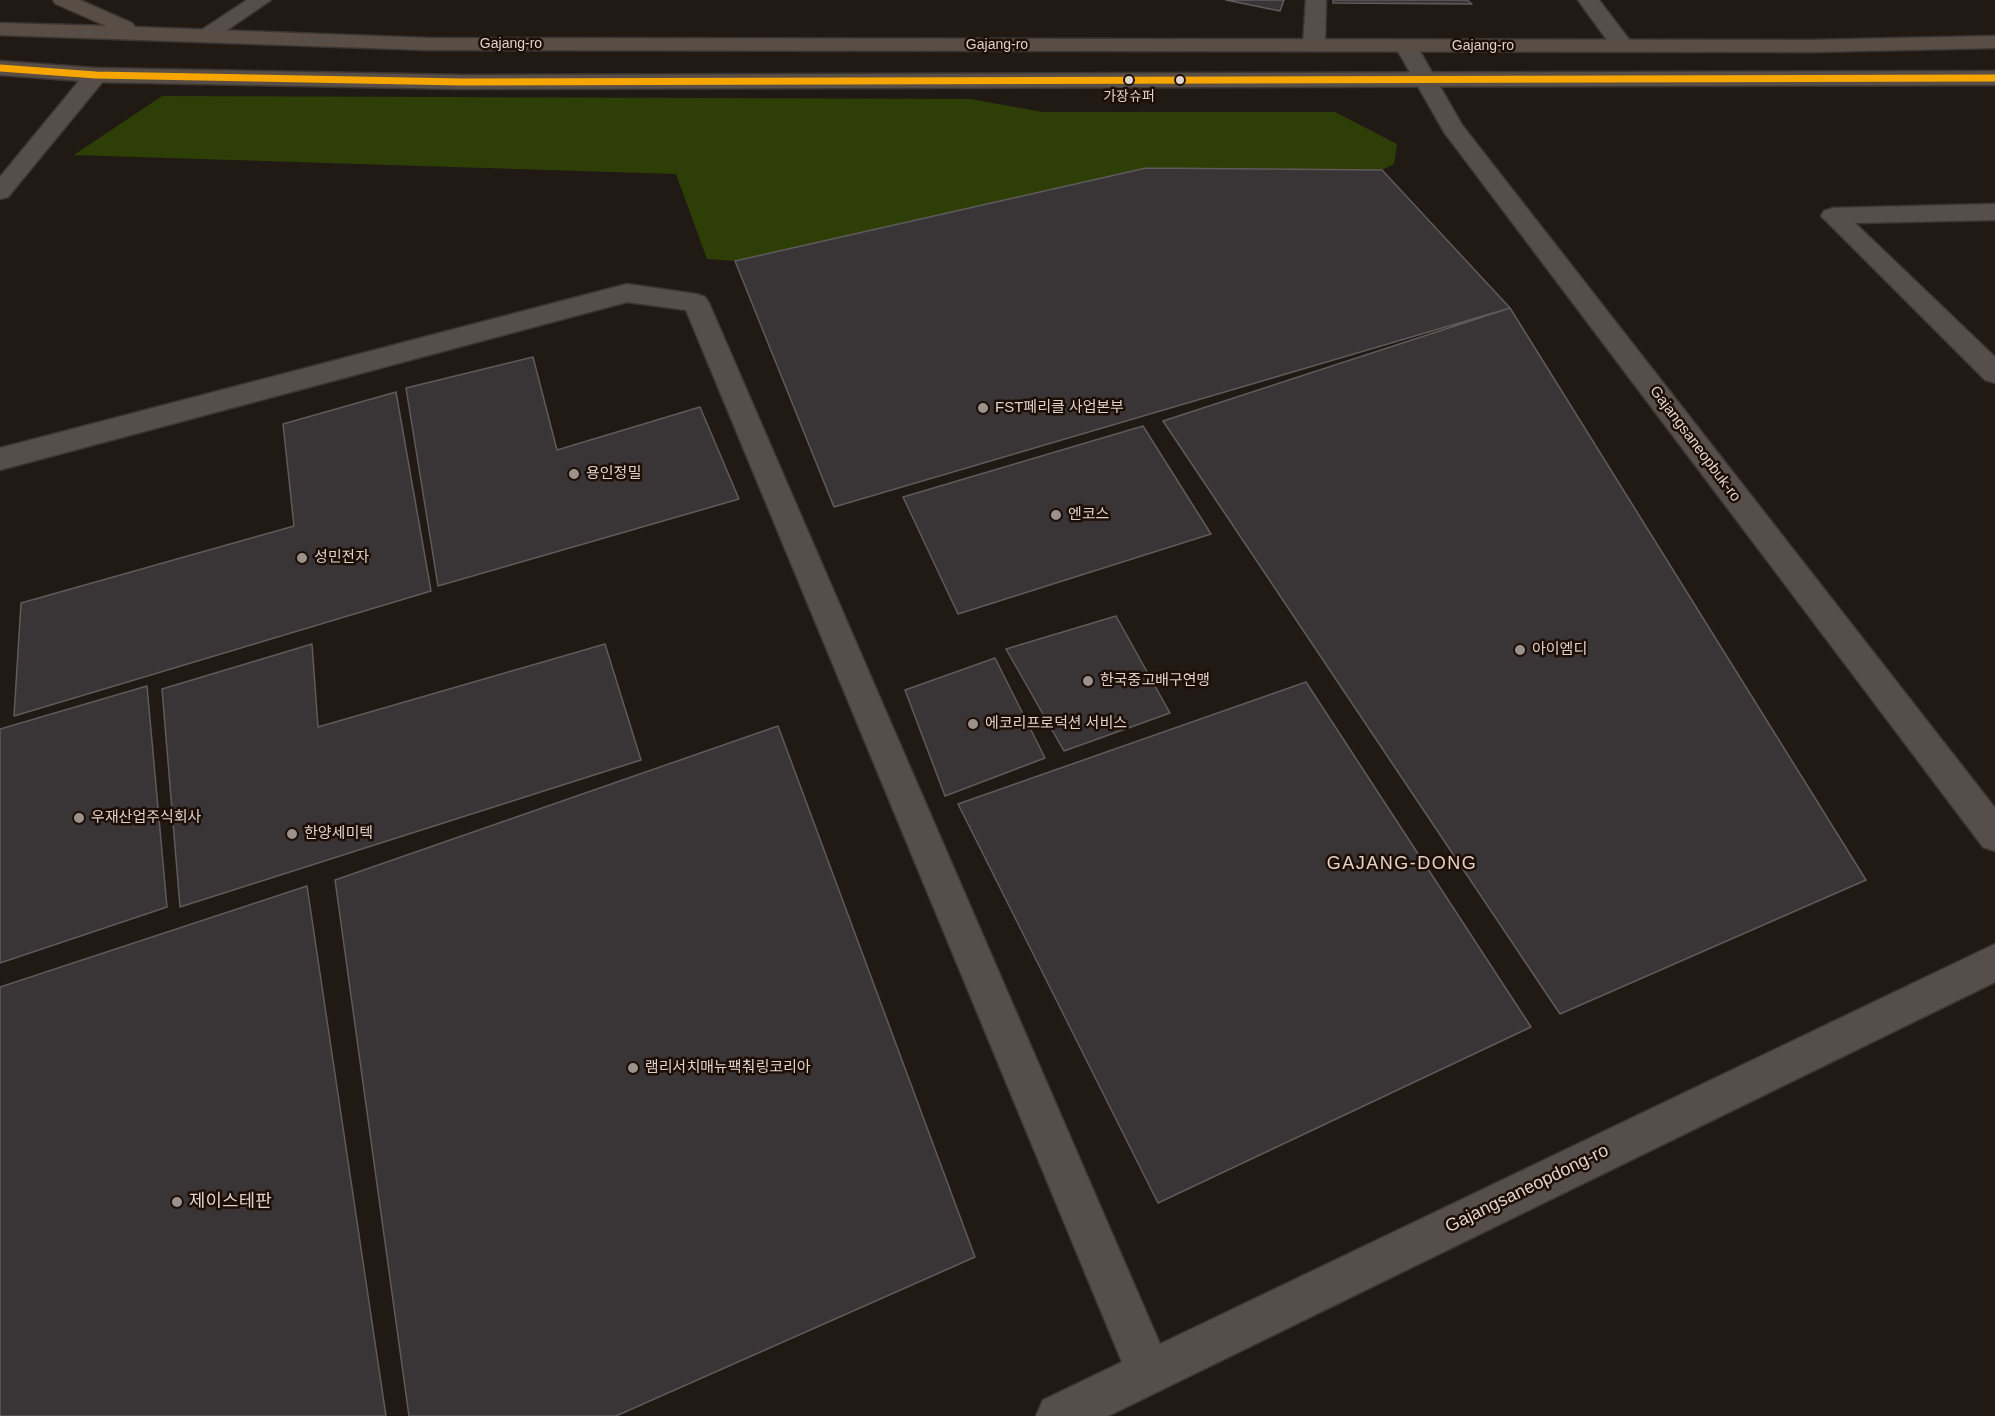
<!DOCTYPE html>
<meta charset="utf-8">
<style>
body{margin:0}
canvas{display:block;background:#211914}
</style>
<canvas width="1995" height="1416"></canvas>
<script>
const ctx = document.querySelector('canvas').getContext('2d');
ctx.lineJoin = 'round';
function fillPath(path, color) { ctx.fillStyle = color; ctx.fill(path, 'evenodd'); }
const poly = rows => new Path2D(rows.map(r => 'M' + r).join(''));
function stroke(path, color, width, dash) { ctx.strokeStyle = color; ctx.lineWidth = width; ctx.lineCap = dash ? 'butt' : 'round'; ctx.setLineDash(dash || []); ctx.stroke(path); }
function drawText(font, color, halo, rows, align = 'center') {
  ctx.font = font + ' Arial,"Noto Sans KR",sans-serif'; ctx.lineWidth = 5; ctx.setLineDash([]); ctx.textBaseline = 'middle'; ctx.strokeStyle = halo; ctx.fillStyle = color; for (const [text, x, y, turn = 0] of rows) {
    ctx.save(); ctx.translate(x, y); ctx.rotate((+turn || 0) * Math.PI / 180); ctx.textAlign = isNaN(turn) ? turn : align; if (halo) ctx.strokeText(text, 0, 0); ctx.fillText(text, 0, 0); ctx.restore();
  }
}
const green = poly([
 [162,96,970,99,1043,112,1335,112,1397,144,1394,164,1382,170,1146,168,735,261,707,259,676,174,74,155]
]);
const building = poly([
 [1226,0,1284,0,1280,11,1226,0],
 [1333,0,1467,0,1472,4,1333,3,1333,0],
 [1146,168,1382,170,1510,308,834,507,735,261,1146,168],
 [1510,308,1866,880,1560,1014,1163,421,1510,308],
 [533,357,557,450,700,407,739,499,438,586,406,388,533,357],
 [396,392,431,591,14,716,21,603,294,526,283,424,396,392],
 [1143,426,1211,534,958,614,903,497,1143,426],
 [1116,616,1170,713,1064,751,1006,649,1116,616],
 [312,644,318,727,605,644,641,760,180,907,162,689,312,644],
 [995,658,1045,758,945,796,905,690,995,658],
 [1306,682,1531,1027,1158,1203,958,804,1306,682],
 [147,686,167,907,0,963,0,729,147,686],
 [778,726,975,1257,616,1416,409,1416,335,880,778,726],
 [307,886,386,1416,0,1416,0,987,307,886]
]);
const minor = poly([
 [247,0,271,0,211,41,197,41,193,37,197,33,247,0],
 [1306,0,1326,0,1325,45,1322,50,1314,51,1306,50,1303,45,1306,0],
 [1578,0,1599,0,1634,46,1631,51,1615,51,1578,0],
 [1406,40,1414,41,1417,46,1462,125,1995,808,1995,851,1983,847,1444,132,1395,46,1398,41,1406,40],
 [96,68,104,70,107,75,104,80,8,197,0,199,0,177,88,70,96,68],
 [1995,204,1995,220,1855,223,1995,357,1995,383,1985,380,1821,216,1824,211,1833,208,1995,204],
 [627,284,696,294,705,297,709,303,1160,1344,1995,944,1995,982,1108,1416,1036,1416,1043,1400,1122,1362,686,310,627,302,0,470,0,448,627,284]
]);
const major = poly([
 [53,0,80,0,132,23,135,27,427,38,1812,40,1995,36,1995,48,1812,52,427,50,0,35,0,23,106,26,56,4,53,0],
 [0,61,96,68,462,75,1995,71,1995,85,462,89,96,82,0,75,0,61]
]);
const bus1 = poly([
 [0,68,96,75,462,82,1995,78]
]);
const markers = [
 [1129,80,5,"#ded3cd"],
 [1180,80,5,"#ded3cd"],
 [983,408,6,"#9c928c"],
 [574,474,6,"#9c928c"],
 [1056,515,6,"#9c928c"],
 [302,558,6,"#9c928c"],
 [1520,650,6,"#9c928c"],
 [1088,681,6,"#9c928c"],
 [973,724,6,"#9c928c"],
 [79,818,6,"#9c928c"],
 [292,834,6,"#9c928c"],
 [633,1068,6,"#9c928c"],
 [177,1202,6,"#9c928c"]
];
const farStreetnames = [
 ["Gajang-ro",511,44],
 ["Gajang-ro",997,45],
 ["Gajang-ro",1483,46]
];
const busNames = [
 ["가장슈퍼",1129,97]
];
const poiNames = [
 ["FST페리클 사업본부",995,408],
 ["용인정밀",586,474],
 ["엔코스",1068,515],
 ["성민전자",314,558],
 ["아이엠디",1532,650],
 ["한국중고배구연맹",1100,681],
 ["에코리프로덕션 서비스",985,724],
 ["우재산업주식회사",91,818],
 ["한양세미텍",304,834],
 ["램리서치매뉴팩춰링코리아",645,1068]
];
const streetNames = [
 ["Gajangsaneopbuk-ro",1695,444,53]
];
const quarterNames = [
 ["GAJANG-DONG",1402,864]
];
const nearStreetnames = [
 ["Gajangsaneopdong-ro",1527,1189,-26]
];
const nearPoinames = [
 ["제이스테판",189,1202]
];
fillPath(green, '#2d3f06');
fillPath(building, '#393536');
stroke(building, '#5f5a5c', 1.5);
stroke(minor, '#3c3633', 3);
stroke(major, '#3c3633', 3);
fillPath(minor, '#554e4a');
fillPath(major, '#584e45');
stroke(bus1, '#f7a600', 7);
for (const [x, y, r, color] of markers) { const dot = new Path2D(); dot.arc(x, y, r, 0, 2 * Math.PI); ctx.fillStyle = color; ctx.fill(dot); stroke(dot, '#1d0e06', 2); }
drawText('14px', '#ded3cd', '#1d0e06', farStreetnames);
drawText('14px', '#ded3cd', '#1d0e06', busNames);
drawText('15px', '#ded3cd', '#1d0e06', poiNames, 'left');
drawText('15px', '#ded3cd', '#1d0e06', streetNames);
ctx.letterSpacing = '1.5px';
drawText('18px', '#e8d2c6', '#1d0e06', quarterNames);
ctx.letterSpacing = '0px';
drawText('18px', '#ded3cd', '#1d0e06', nearStreetnames);
drawText('18px', '#ded3cd', '#1d0e06', nearPoinames, 'left');
</script>
